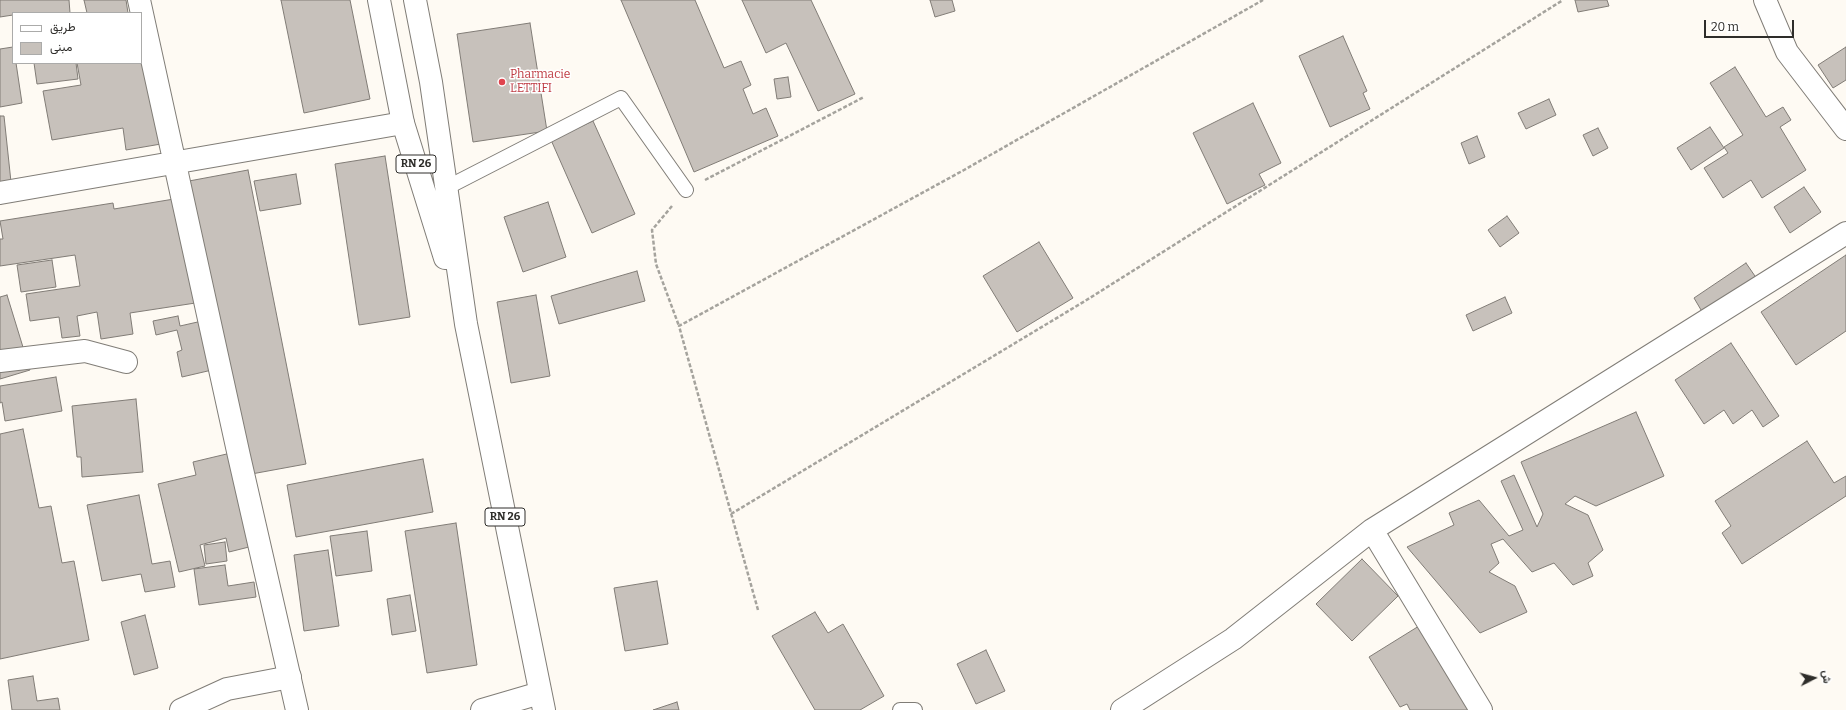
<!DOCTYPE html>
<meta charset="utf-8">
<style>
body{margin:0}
#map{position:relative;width:1846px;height:710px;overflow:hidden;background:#fefaf3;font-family:Bitter,Vazirmatn,serif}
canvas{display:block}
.legend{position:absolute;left:12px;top:12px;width:130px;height:52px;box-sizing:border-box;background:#fff;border:1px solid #ababaa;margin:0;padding:5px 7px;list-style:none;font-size:12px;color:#2e2d2a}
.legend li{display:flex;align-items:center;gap:8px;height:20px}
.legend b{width:20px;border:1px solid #ababaa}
.north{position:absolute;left:1794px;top:658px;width:40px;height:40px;-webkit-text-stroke:3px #fff;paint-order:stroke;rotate:84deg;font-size:11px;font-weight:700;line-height:16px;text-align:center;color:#2e2d2a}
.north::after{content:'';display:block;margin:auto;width:14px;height:18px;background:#2e2d2a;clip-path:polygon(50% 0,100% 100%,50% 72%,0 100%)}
.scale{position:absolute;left:1704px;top:20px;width:90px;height:18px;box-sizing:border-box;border:2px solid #2e2d2a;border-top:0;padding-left:5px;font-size:12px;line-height:14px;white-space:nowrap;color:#2e2d2a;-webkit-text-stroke:3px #fff;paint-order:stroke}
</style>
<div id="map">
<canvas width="1846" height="710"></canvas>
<ul class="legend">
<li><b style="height:5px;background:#fff"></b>طريق</li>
<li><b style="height:11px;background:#c7c1bb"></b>مبنى</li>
</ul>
<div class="north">ش</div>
<div class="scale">20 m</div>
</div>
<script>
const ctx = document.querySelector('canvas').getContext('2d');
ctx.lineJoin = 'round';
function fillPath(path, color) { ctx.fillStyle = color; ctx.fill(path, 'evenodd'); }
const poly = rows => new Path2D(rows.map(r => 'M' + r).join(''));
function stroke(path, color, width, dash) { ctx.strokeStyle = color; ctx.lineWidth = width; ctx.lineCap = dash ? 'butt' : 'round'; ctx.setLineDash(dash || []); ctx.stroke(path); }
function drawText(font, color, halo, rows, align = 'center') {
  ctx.font = font + ' Bitter,serif'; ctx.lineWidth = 3; ctx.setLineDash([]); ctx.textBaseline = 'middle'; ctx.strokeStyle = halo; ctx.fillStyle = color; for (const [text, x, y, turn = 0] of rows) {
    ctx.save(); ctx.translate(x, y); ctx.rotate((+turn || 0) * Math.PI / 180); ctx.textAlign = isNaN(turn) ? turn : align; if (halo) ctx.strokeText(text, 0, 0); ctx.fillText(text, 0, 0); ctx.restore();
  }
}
const building = poly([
 [0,0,69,0,70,13,13,13,13,15,0,17,0,0],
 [84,0,126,0,128,13,87,13,84,0],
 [281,0,350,0,370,99,304,113,281,0],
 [621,0,695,0,724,68,741,61,751,85,743,89,753,114,766,108,778,136,694,172,621,0],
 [742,0,811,0,855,94,818,111,786,43,766,53,742,0],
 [930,0,952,0,955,11,935,17,930,0],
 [1575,0,1607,0,1609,6,1578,12,1575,0],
 [530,23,547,131,473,142,457,34,530,23],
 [1343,36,1367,91,1363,93,1370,109,1330,127,1299,56,1343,36],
 [141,46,161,144,126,150,123,128,52,140,43,91,81,85,77,63,141,63,141,46],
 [13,47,13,63,16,63,22,103,0,107,0,49,13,47],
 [1846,47,1846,80,1833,88,1818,65,1846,47],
 [34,63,76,63,78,79,37,84,34,63],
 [1735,67,1766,117,1783,107,1791,120,1780,127,1806,170,1762,198,1751,180,1723,198,1704,168,1728,153,1724,147,1743,135,1710,83,1735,67],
 [788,77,791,97,777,99,774,79,788,77],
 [1549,99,1556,115,1526,129,1518,113,1549,99],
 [1253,103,1281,163,1259,174,1265,185,1227,204,1193,133,1253,103],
 [0,116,4,116,11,182,0,183,0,116],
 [593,121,635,214,592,233,551,140,593,121],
 [1710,127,1724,148,1691,170,1677,148,1710,127],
 [1598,128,1608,148,1593,156,1583,135,1598,128],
 [1477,136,1485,157,1469,164,1461,143,1477,136],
 [385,156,410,317,359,325,335,164,385,156],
 [248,170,306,464,246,475,189,181,248,170],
 [296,174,301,204,260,211,254,181,296,174],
 [1804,187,1821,212,1790,233,1774,207,1804,187],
 [186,197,202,302,130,313,133,334,101,339,97,312,77,316,80,336,62,338,59,317,30,321,26,294,80,286,75,255,0,266,0,239,3,239,0,221,113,203,114,209,186,197],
 [548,202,566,257,523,272,504,217,548,202],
 [1507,216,1519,233,1500,247,1488,230,1507,216],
 [1039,242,1073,298,1017,332,983,276,1039,242],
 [1846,255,1846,331,1796,365,1761,312,1846,255],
 [52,260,56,287,21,292,17,265,52,260],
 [1746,263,1757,279,1704,315,1694,298,1746,263],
 [637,271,645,301,559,324,551,296,637,271],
 [7,295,30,370,0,379,0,297,7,295],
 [536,295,550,376,511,383,497,302,536,295],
 [1505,297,1512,313,1473,331,1466,315,1505,297],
 [178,316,180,326,202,321,212,370,182,377,177,352,182,350,177,330,156,335,153,321,178,316],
 [1731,343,1779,416,1763,427,1752,410,1733,424,1724,410,1704,424,1675,380,1731,343],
 [56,377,62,411,5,421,2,402,0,403,0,386,56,377],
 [136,399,143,472,82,477,81,457,77,457,72,406,136,399],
 [1636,412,1664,476,1596,506,1575,496,1565,504,1588,515,1603,550,1588,563,1593,576,1573,585,1554,563,1532,572,1503,539,1491,544,1499,563,1489,572,1515,586,1527,612,1480,633,1407,547,1454,525,1449,513,1479,500,1509,536,1523,530,1501,481,1514,475,1537,527,1543,514,1521,462,1636,412],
 [23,429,39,508,51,506,62,563,74,561,89,640,0,659,0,434,23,429],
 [1807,441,1834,483,1846,476,1846,496,1742,564,1722,533,1731,526,1715,501,1807,441],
 [235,452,257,545,229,552,226,538,200,545,205,566,179,572,158,484,196,475,193,462,235,452],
 [423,459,433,512,296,537,287,485,423,459],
 [139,495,152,564,170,561,175,587,145,592,141,574,102,581,87,505,139,495],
 [456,523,477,665,427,673,405,531,456,523],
 [367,531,372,571,336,576,330,536,367,531],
 [225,542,227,561,206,564,204,545,225,542],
 [328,550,339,626,304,631,294,555,328,550],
 [1362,559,1398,596,1352,641,1316,604,1362,559],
 [225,565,228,586,254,582,256,597,199,605,194,569,225,565],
 [657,581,668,644,625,651,614,588,657,581],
 [410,595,416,631,392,635,387,599,410,595],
 [815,612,828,633,843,624,884,696,860,710,815,710,772,636,815,612],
 [145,615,158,668,134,675,121,622,145,615],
 [1419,626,1470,710,1410,710,1407,704,1400,707,1369,657,1419,626],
 [986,650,1005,691,976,704,957,664,986,650],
 [33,676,37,701,58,698,60,710,12,710,8,680,33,676],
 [677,702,679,710,653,710,677,702]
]);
const path = poly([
 [705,180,864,97],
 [672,206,652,230,656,264,679,326],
 [731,514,1085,301,1563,0],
 [758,610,679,326,964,170,1263,0]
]);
const service = poly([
 [446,188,621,98,686,190],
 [900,710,915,710]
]);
const pedestrian = poly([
 [181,710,227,689,290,677]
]);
const minor = poly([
 [139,0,239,456,297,710],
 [1765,0,1787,52,1846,129],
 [0,193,403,123],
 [0,361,85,351,126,362],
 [1372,530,1481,710],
 [482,710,540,693],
 [1122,710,1233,639,1372,530,1846,233]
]);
const primary = poly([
 [379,0,403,123,445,258],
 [415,0,431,82,466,324,544,710]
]);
const markers = [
 [502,82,4,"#e0444e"]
];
const shields = [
 [416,164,40],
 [505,517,40]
];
const shieldNames = [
 ["RN 26",416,164],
 ["RN 26",505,517]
];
const healthNames = [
 ["Pharmacie",510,75],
 ["LETTIFI",510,89]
];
fillPath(building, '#c7c1bb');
stroke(building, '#817c76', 1);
stroke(service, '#807d77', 16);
stroke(pedestrian, '#807d77', 24);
stroke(minor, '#807d77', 24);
stroke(primary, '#807d77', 24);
stroke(path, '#a5a39d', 2.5, [4, 2]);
stroke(service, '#fff', 14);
stroke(pedestrian, '#fff', 22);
stroke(minor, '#fff', 22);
stroke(primary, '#fff', 22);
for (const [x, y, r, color] of markers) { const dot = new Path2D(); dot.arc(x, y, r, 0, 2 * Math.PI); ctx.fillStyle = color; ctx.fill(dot); stroke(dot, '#fff', 1.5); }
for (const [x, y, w] of shields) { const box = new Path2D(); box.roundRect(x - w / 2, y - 9, w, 18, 3); ctx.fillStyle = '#fff'; ctx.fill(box); stroke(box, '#2e2d2a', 1); }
drawText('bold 11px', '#2e2d2a', null, shieldNames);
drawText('12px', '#be3a42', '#fff', healthNames, 'left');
</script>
